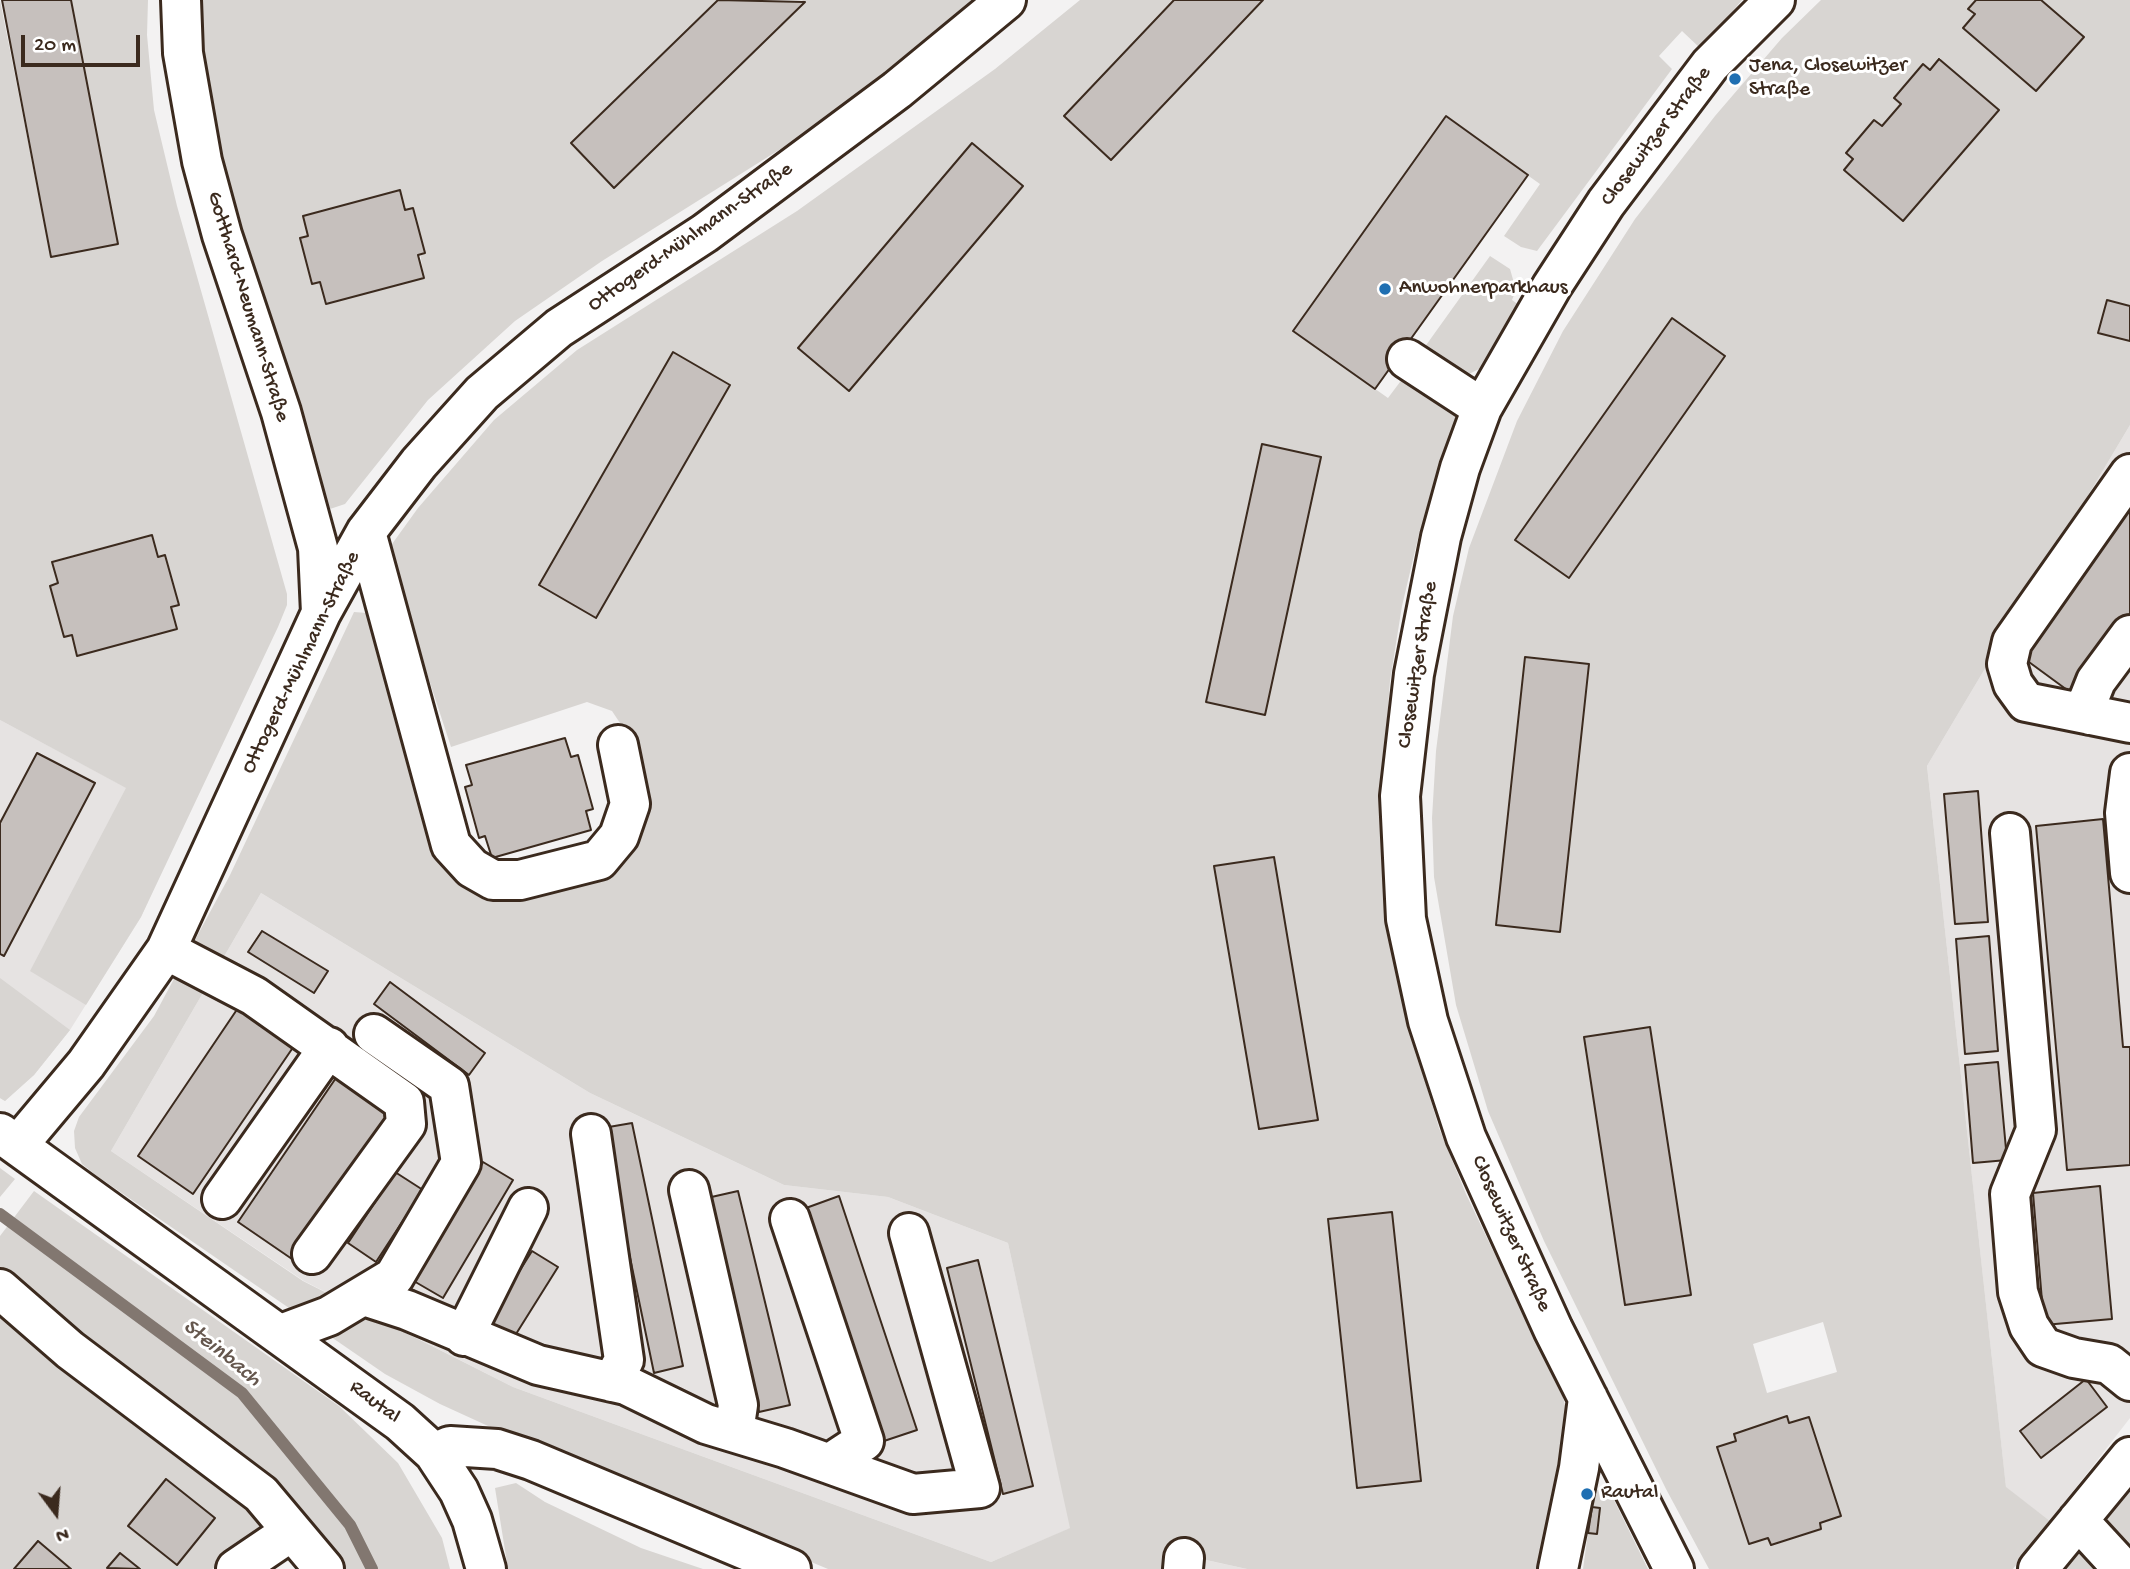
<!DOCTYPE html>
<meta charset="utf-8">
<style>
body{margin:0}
#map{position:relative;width:2130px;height:1569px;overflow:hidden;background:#f3f2f2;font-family:"Gochi Hand",sans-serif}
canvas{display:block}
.north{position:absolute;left:21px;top:1478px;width:70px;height:70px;-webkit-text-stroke:5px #fff;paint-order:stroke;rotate:164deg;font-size:19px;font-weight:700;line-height:28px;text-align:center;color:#3b2a1e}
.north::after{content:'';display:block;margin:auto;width:24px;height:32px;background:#3b2a1e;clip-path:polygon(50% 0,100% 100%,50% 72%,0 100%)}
.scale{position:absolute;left:21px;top:35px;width:119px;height:32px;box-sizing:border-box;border:4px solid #3b2a1e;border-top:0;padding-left:9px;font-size:21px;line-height:24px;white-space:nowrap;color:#3b2a1e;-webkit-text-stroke:5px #fff;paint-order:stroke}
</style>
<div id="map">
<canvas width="2130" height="1569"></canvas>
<div class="north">N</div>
<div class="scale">20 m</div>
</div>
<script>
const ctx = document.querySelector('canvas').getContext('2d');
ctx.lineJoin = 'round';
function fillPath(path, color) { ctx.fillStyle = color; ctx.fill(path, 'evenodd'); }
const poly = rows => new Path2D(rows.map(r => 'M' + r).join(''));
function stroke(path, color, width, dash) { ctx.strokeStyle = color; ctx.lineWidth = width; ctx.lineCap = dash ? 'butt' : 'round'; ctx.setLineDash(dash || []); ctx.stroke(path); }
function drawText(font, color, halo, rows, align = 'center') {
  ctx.font = font + ' "Gochi Hand",sans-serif'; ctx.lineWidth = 6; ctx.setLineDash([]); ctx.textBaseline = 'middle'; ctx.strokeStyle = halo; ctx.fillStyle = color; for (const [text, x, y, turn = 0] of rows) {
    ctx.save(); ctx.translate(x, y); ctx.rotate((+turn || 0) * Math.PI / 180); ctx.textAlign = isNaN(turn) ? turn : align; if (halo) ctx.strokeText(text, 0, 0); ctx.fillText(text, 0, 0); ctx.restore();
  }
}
const built = poly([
 [2130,425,2130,1418,2050,1521,2006,1488,1927,766],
 [0,720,185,819,141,917,70,1030,34,1075,5,1101,0,1098],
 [261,893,590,1093,784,1185,888,1197,1008,1243,1071,1528,991,1562,513,1387,304,1281,111,1151],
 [1164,1551,1247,1569,1162,1569]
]);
const green = poly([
 [0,0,51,257,118,244,71,0,148,0,147,35,154,110,177,206,287,594,287,605,278,627,141,917,86,1005,30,971,126,788,0,720],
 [152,535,158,557,166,555,179,605,171,607,177,629,77,656,72,635,64,637,50,586,58,583,52,561],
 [195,0,718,0,571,143,614,187,803,0,983,0,938,37,798,138,602,261,515,321,428,400,345,504,321,512,312,507,198,80],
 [400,190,405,210,413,208,424,278,326,304,320,282,312,283,300,239,308,236,303,216],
 [1080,0,1174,0,1064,116,1263,0,1742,0,1701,49,1682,31,1659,56,1672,69,1537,251,1521,247,1504,236,1540,184,1445,117,1293,331,1388,398,1409,370,1456,413,1459,426,1419,534,1402,606,1390,681,1385,747,1380,817,1383,881,1406,1017,1439,1128,1466,1194,1563,1397,1569,1422,1540,1569,1247,1569,1165,1551,1162,1569,828,1569,523,1442,440,1404,385,1374,97,1176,82,1164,75,1148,74,1131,79,1117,154,1016,230,875,354,612,367,613,439,836,460,880,623,851,626,732,612,711,587,702,451,747,387,551,418,508,494,420,577,350,797,211,995,69],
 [972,143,1022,186,848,391,798,348],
 [674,352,730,385,596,618,539,585],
 [1263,444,1321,457,1265,715,1207,702],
 [1214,867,1317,1120,1259,1129],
 [261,893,590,1093,784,1185,888,1197,1008,1243,1070,1528,991,1562,513,1387,303,1281,111,1151],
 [1392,1212,1421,1480,1357,1488,1328,1219],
 [1821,0,1976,0,1968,9,1975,14,1964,28,2036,91,2084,37,2041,0,2130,0,2130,425,1927,766,2006,1487,2050,1521,2013,1569,1709,1569,1666,1489,1544,1241,1488,1111,1456,1005,1434,877,1432,818,1436,751,1453,616,1469,548,1517,421,1563,331,1635,219,1715,116,1782,38],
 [1939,59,1998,110,1903,221,1844,170,1853,159,1846,152,1874,120,1882,126,1901,104,1894,97,1922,64,1930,70],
 [1672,318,1725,356,1568,577,1515,540],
 [1589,664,1560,931,1496,925],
 [1823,1322,1837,1372,1767,1393,1753,1344],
 [1787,1417,1821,1528,1771,1545,1768,1538,1749,1544,1717,1447,1736,1441,1735,1434],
 [1490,256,1510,269,1516,290,1512,300,1519,305,1487,365,1463,377,1419,355],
 [0,978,70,1030,34,1075,5,1101,0,1098],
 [0,1168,15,1179,0,1197],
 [34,1191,339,1406,398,1463,442,1538,450,1569,345,1569,340,1561,0,1274,0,1236],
 [0,1299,273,1527,212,1569,140,1569,120,1553,106,1569,71,1569,38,1541,14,1569,0,1569],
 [516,1483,545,1502,641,1548,703,1569,508,1569,495,1488],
 [1607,1486,1648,1569,1583,1569,1588,1533,1599,1508,1592,1507,1594,1491],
 [2130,1487,2130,1569,2063,1569,2078,1551,2099,1556,2102,1519]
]);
const stream = poly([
 [0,1214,242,1393,350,1525,372,1569]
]);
const building = poly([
 [2,0,71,0,118,244,51,257,2,0],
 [718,0,805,2,614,188,571,143,718,0],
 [1174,0,1263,0,1111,160,1064,116,1174,0],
 [1976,0,2041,0,2084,37,2036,91,1963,28,1975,14,1968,9,1976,0],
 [1939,59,1999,110,1903,221,1844,170,1853,159,1846,153,1874,120,1882,126,1901,104,1894,98,1923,64,1930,70,1939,59],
 [1446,116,1528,175,1375,389,1293,331,1446,116],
 [972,143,1023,186,849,391,798,348,972,143],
 [400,190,405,210,413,208,425,253,418,255,424,278,326,304,320,282,312,284,300,238,308,236,303,216,400,190],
 [2107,300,2130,306,2130,341,2098,333,2107,300],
 [1672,318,1725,356,1569,578,1515,540,1672,318],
 [673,352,730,385,596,618,539,585,673,352],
 [1262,444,1321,457,1265,715,1206,702,1262,444],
 [2130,502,2130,619,2074,695,2018,654,2130,502],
 [152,535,158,557,165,555,179,605,171,607,177,629,77,656,72,635,64,637,50,586,58,583,52,562,152,535],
 [1525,657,1589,664,1560,932,1496,925,1525,657],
 [565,738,571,757,578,755,593,809,586,811,591,830,492,858,485,836,479,838,465,787,472,785,466,765,565,738],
 [37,753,95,783,4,956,0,954,0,823,37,753],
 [1978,791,1988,922,1955,924,1944,794,1978,791],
 [2103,819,2123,1047,2130,1047,2130,1165,2067,1170,2036,826,2103,819],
 [1274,857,1318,1120,1259,1129,1214,866,1274,857],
 [262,931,328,971,314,993,248,952,262,931],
 [1989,936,1998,1051,1965,1054,1956,939,1989,936],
 [390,982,485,1053,469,1075,374,1004,390,982],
 [238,1008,294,1046,193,1194,138,1156,238,1008],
 [1650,1027,1691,1295,1625,1305,1584,1037,1650,1027],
 [1998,1062,2007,1160,1973,1163,1965,1065,1998,1062],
 [340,1072,394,1109,292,1259,238,1222,340,1072],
 [632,1123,683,1366,654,1373,603,1128,632,1123],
 [483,1162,513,1180,443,1298,412,1280,483,1162],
 [395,1172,423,1190,376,1262,348,1243,395,1172],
 [2100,1186,2112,1319,2044,1325,2033,1193,2100,1186],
 [738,1191,790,1405,759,1412,707,1198,738,1191],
 [839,1196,917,1430,884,1441,806,1208,839,1196],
 [1392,1212,1421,1481,1357,1488,1328,1219,1392,1212],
 [532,1251,558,1267,511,1342,485,1326,532,1251],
 [978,1260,1033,1486,1003,1494,947,1268,978,1260],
 [2086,1379,2107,1407,2041,1458,2020,1431,2086,1379],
 [1787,1416,1789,1423,1809,1417,1841,1516,1820,1523,1821,1529,1771,1545,1768,1538,1749,1544,1717,1447,1736,1441,1734,1434,1787,1416],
 [166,1479,215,1518,177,1565,128,1526,166,1479],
 [1592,1507,1600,1508,1597,1534,1588,1533,1592,1507],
 [38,1541,71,1569,14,1569,38,1541],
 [120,1553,140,1569,107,1568,120,1553]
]);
const minor = poly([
 [181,0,183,53,202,161,222,235,281,412,318,548,321,613],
 [1407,359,1482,408],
 [2130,474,2012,642,2007,664,2013,684,2026,702,2130,723],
 [366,532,451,845,472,868,493,880,520,880,599,860,619,836,630,804,618,745],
 [2090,715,2088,701,2096,681,2130,635],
 [2130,773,2125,813,2130,873],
 [2010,833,2036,1130,2010,1194,2018,1292,2029,1326,2043,1347,2074,1358,2109,1364,2130,1381],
 [166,950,254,996,404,1102,406,1124,312,1254],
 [0,1133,400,1422,434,1453,459,1491,472,1520,486,1569],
 [591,1134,624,1360,612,1382],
 [18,1145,86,1064,166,950,321,613,366,532,419,463,482,393,559,328,705,233,897,90,1006,0],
 [689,1190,738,1405,734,1432],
 [222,1199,329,1047],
 [790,1219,864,1441,829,1464],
 [0,1289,70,1350,261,1494,324,1569],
 [364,1296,407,1310,538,1365,626,1385,706,1424,785,1448,913,1494,980,1488,909,1233],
 [281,1334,329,1316,394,1277,461,1163,449,1086,374,1034],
 [464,1336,528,1208],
 [434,1453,450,1446,497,1449,531,1460,791,1569],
 [2078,1520,2123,1569],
 [236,1569,292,1531],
 [1183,1569,1184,1558],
 [1558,1569,1579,1468,1588,1398],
 [1674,1569,1553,1329,1466,1137,1428,1021,1406,919,1400,796,1414,674,1441,537,1460,468,1482,408,1552,286,1606,203,1710,65,1775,0],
 [2038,1569,2130,1457]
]);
const markers = [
 [1735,79,7,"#1f6fb2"],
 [1385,289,7,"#1f6fb2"],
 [1587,1494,7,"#1f6fb2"]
];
const poiNames = [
 ["Jena, Closewitzer",1749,67],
 ["Straße",1749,91],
 ["Anwohnerparkhaus",1399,289],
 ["Rautal",1601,1494]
];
const streetNames = [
 ["Closewitzer Straße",1657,137,-53],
 ["Ottogerd-Mühlmann-Straße",691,238,-35],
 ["Gotthard-Neumann-Straße",247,307,73],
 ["Ottogerd-Mühlmann-Straße",302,663,-64],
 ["Closewitzer Straße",1419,665,-81],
 ["Closewitzer Straße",1510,1234,66],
 ["Rautal",374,1403,37]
];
const waterNames = [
 ["Steinbach",221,1354,39]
];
fillPath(built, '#e6e3e2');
fillPath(green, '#d8d5d2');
stroke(stream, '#827770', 12);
fillPath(building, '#c6c0bd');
stroke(building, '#3b2a1e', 2);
stroke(minor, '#3b2a1e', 44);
stroke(minor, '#fff', 38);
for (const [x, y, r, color] of markers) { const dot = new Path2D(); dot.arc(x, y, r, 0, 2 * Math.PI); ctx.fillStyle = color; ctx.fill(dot); stroke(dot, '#fff', 2.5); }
drawText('21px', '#3b2a1e', '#fff', poiNames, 'left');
drawText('21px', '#3b2a1e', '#fff', streetNames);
drawText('italic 23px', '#65574e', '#fff', waterNames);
</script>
